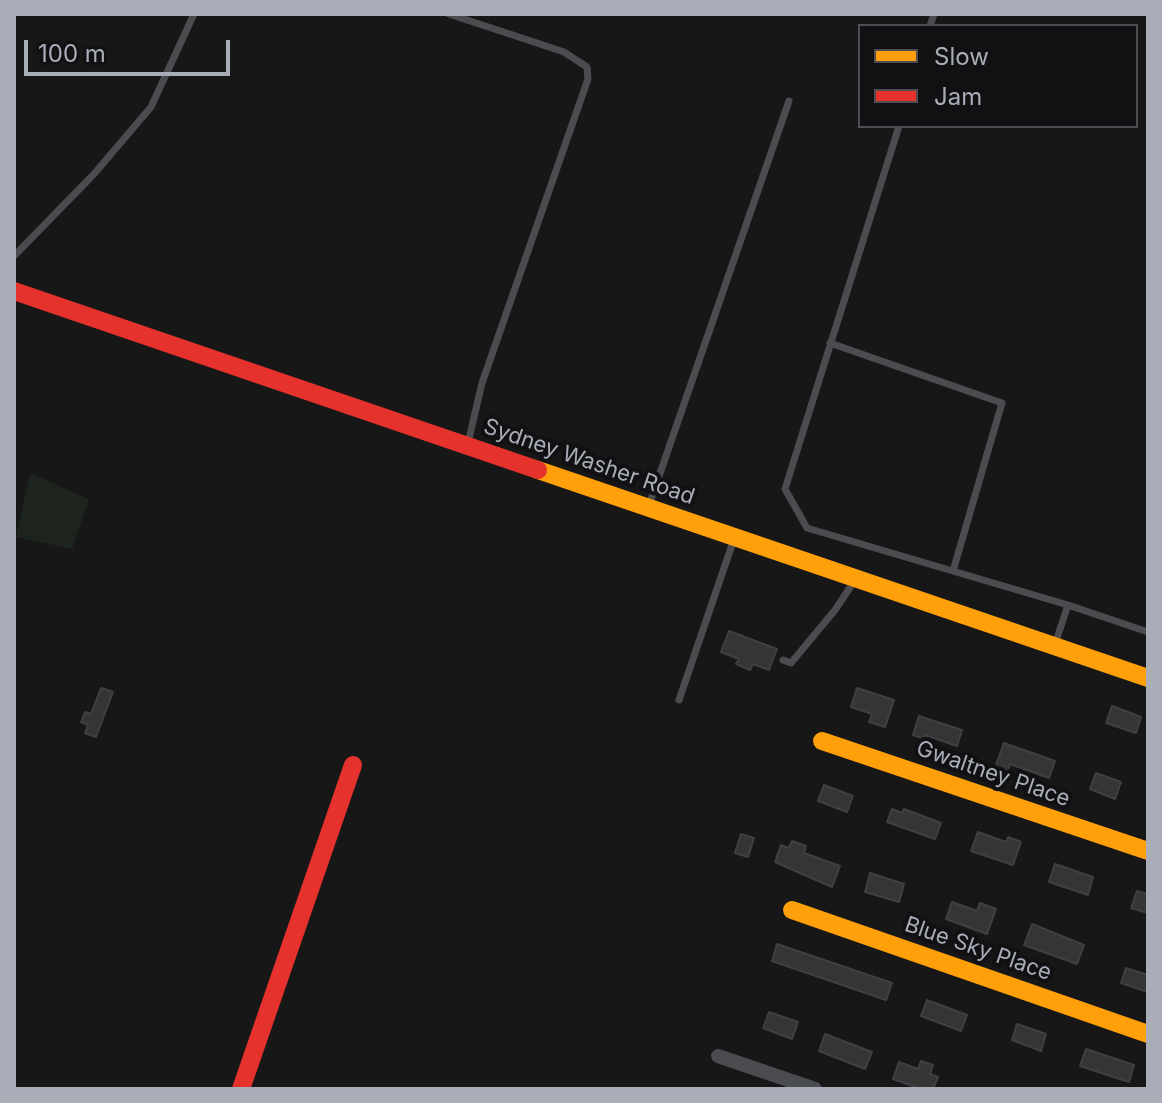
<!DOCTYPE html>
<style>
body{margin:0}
#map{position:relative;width:1162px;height:1103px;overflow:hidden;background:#171717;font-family:Inter,sans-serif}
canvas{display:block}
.frame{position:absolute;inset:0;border:16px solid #a8adb8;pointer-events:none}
.legend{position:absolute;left:858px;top:24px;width:280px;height:104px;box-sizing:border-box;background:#111113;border:2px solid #4d4f55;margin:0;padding:10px 14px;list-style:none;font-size:24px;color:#a8adb8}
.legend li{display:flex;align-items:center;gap:16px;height:40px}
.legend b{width:40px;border:2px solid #4d4f55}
.scale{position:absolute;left:24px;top:40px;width:206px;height:36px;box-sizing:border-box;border:4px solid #a8adb8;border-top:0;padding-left:10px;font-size:24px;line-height:28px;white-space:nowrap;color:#a8adb8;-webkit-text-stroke:6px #111113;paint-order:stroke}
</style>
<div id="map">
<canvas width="1162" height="1103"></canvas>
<div class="frame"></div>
<ul class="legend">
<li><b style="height:10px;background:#ff9f0a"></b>Slow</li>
<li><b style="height:10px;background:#e5322d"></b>Jam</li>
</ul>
<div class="scale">100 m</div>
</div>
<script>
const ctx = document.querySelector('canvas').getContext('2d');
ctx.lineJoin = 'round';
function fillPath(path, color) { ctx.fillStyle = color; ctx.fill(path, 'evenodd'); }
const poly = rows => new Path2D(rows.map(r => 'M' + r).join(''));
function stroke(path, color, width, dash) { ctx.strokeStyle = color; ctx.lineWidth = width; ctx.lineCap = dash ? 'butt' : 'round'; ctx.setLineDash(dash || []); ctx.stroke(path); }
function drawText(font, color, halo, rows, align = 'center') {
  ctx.font = font + ' Inter,sans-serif'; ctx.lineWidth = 8; ctx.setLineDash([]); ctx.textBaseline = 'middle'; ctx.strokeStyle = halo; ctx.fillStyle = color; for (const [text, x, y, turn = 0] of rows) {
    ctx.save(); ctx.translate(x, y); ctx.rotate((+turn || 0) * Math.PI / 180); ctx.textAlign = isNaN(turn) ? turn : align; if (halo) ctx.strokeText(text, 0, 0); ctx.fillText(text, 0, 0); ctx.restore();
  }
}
const green = poly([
 [30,473,89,499,72,549,16,537]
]);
const building = poly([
 [729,631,777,649,769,670,753,664,750,670,736,664,739,659,721,652,729,631],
 [101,688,113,692,96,737,85,733,88,725,81,722,85,712,91,714,101,688],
 [857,688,894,700,885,727,869,722,872,714,851,707,857,688],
 [1112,706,1141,717,1136,733,1106,723,1112,706],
 [919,716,962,730,957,746,925,735,924,739,913,735,919,716],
 [1004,743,1055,761,1049,778,1010,764,1006,775,994,770,1004,743],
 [1096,773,1121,782,1115,799,1090,789,1096,773],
 [824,785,853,796,847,812,818,801,824,785],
 [892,809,902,813,904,809,941,823,935,839,887,822,892,809],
 [978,832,1006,842,1008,837,1021,842,1013,865,971,851,978,832],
 [741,834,754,838,748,857,735,853,741,834],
 [792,841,806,846,804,853,840,866,832,887,775,862,781,845,789,848,792,841],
 [1055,864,1093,877,1088,895,1049,882,1055,864],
 [870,873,904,884,899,902,865,892,870,873],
 [1137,891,1148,894,1148,913,1131,908,1137,891],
 [952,902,977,911,980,903,996,909,987,934,946,919,952,902],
 [1032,924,1084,945,1077,964,1024,945,1032,924],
 [777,944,892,983,886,1000,772,961,777,944],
 [1126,968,1148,975,1148,992,1121,983,1126,968],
 [927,1000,967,1015,961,1031,921,1016,927,1000],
 [769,1012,798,1022,792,1039,763,1028,769,1012],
 [1017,1024,1046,1034,1041,1051,1012,1040,1017,1024],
 [825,1034,872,1052,865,1069,819,1051,825,1034],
 [1086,1049,1134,1065,1129,1082,1080,1066,1086,1049],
 [921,1061,933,1065,930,1074,938,1077,933,1089,921,1089,893,1079,899,1062,918,1069,921,1061]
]);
const lane = poly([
 [449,14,564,52,587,67,588,79,482,383,468,443],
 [930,26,934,14],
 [899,126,785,489,807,528,1068,605,1055,644],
 [14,256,94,174,151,107,194,14],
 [830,343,1002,403,953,571],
 [649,505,789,101],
 [1068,605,1148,632],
 [783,660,791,663,835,610,853,583],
 [679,700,734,539]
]);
const street = poly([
 [718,1056,815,1089]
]);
const slow = poly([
 [538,470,1148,678],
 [822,741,1148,851],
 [792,910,1148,1034]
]);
const jam = poly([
 [14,291,538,470],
 [241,1089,353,765]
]);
const streetNames = [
 ["Sydney Washer Road",589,462,19],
 ["Gwaltney Place",993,774,19],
 ["Blue Sky Place",978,949,19]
];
fillPath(green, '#1d241e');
fillPath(building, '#353536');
stroke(building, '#3f4043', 2);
stroke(lane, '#4b4c50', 7);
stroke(street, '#4b4c50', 14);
stroke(slow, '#ff9f0a', 18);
stroke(jam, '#e5322d', 18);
drawText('22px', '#a8adb8', '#111113', streetNames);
</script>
